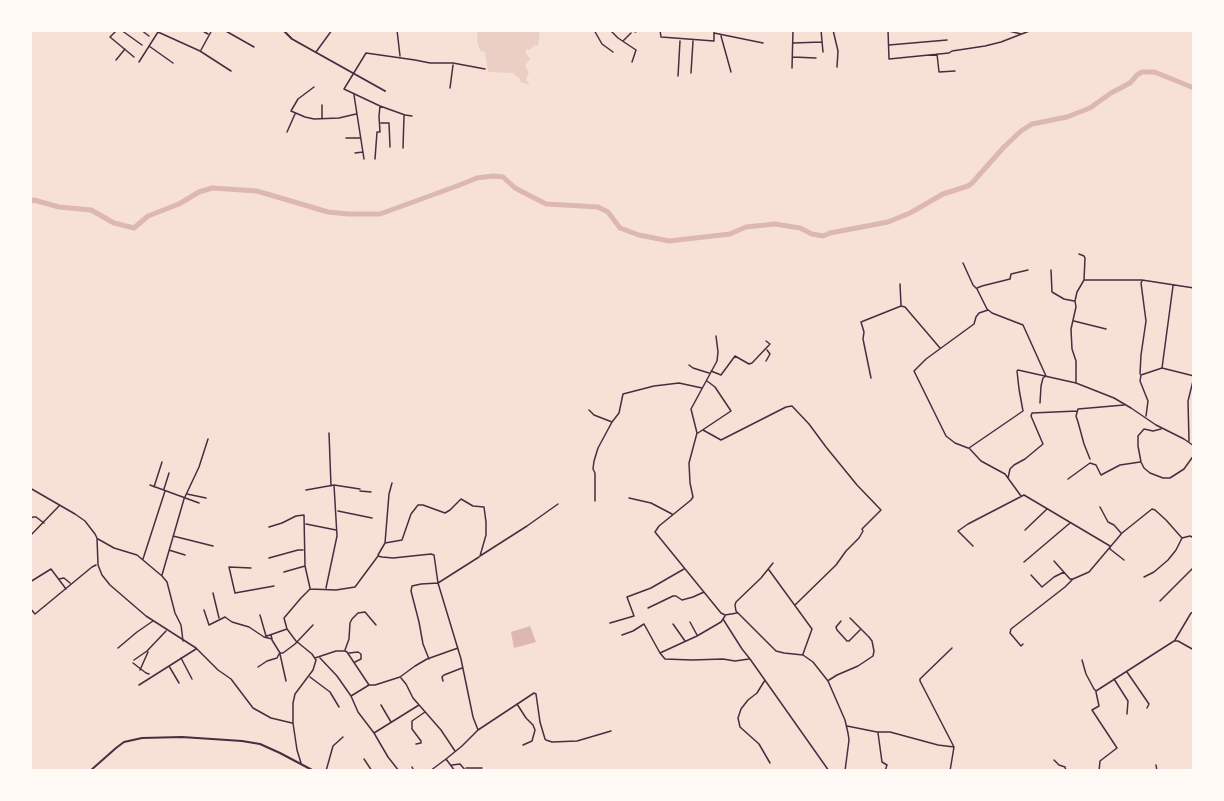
<!DOCTYPE html>
<style>
body{margin:0}
#map{position:relative;width:1224px;height:801px;overflow:hidden;background:#f7e1d7;font-family:"Nunito Sans",sans-serif}
canvas{display:block}
.frame{position:absolute;inset:0;border:32px solid #fffaf5;pointer-events:none}
</style>
<div id="map">
<canvas width="1224" height="801"></canvas>
<div class="frame"></div>
</div>
<script>
const ctx = document.querySelector('canvas').getContext('2d');
ctx.lineJoin = 'round';
function fillPath(path, color) { ctx.fillStyle = color; ctx.fill(path, 'evenodd'); }
const poly = rows => new Path2D(rows.map(r => 'M' + r).join(''));
function stroke(path, color, width, dash) { ctx.strokeStyle = color; ctx.lineWidth = width; ctx.lineCap = dash ? 'butt' : 'round'; ctx.setLineDash(dash || []); ctx.stroke(path); }
const green = poly([
 [478,30,525,30,530,33,532,30,534,30,540,33,538,46,534,45,530,50,527,49,525,52,530,59,525,66,529,72,526,80,530,85,520,82,520,79,513,73,488,72,485,52,480,51,477,40]
]);
const water = poly([
 [530,626,536,642,514,648,511,632]
]);
const river = poly([
 [30,202,34,200,59,207,91,210,114,223,134,228,148,216,179,204,199,192,212,188,257,191,328,212,348,214,380,214,457,186,477,178,493,176,503,177,515,188,546,204,598,207,608,212,620,228,639,235,669,241,730,234,746,227,775,224,800,228,812,234,823,236,830,233,888,222,910,213,943,194,968,186,972,183,1004,147,1021,131,1032,124,1067,117,1090,108,1111,93,1130,83,1137,75,1142,72,1154,72,1162,75,1194,88]
]);
const minor = poly([
 [117,30,110,37,134,57],
 [121,30,142,45],
 [141,30,149,36],
 [201,30,208,34],
 [224,30,254,47],
 [397,30,400,56],
 [594,30,602,44,613,52],
 [610,30,618,38,636,50,632,62],
 [660,30,661,37,714,41,714,30],
 [821,30,823,52],
 [833,30,838,51,837,67],
 [888,30,889,59,949,53,952,51,985,46,1001,42,1032,30],
 [1005,30,1021,34],
 [776,31,793,31],
 [635,32,640,30],
 [714,33,763,43],
 [721,36,731,72],
 [623,41,631,33],
 [793,43,822,42],
 [889,45,947,40],
 [149,46,173,63],
 [201,50,212,30],
 [316,52,332,30],
 [937,54,939,72,955,71],
 [793,57,816,58],
 [116,60,125,49],
 [139,62,158,32,200,51,231,71],
 [792,68,793,30],
 [691,73,693,41],
 [678,76,680,41],
 [314,87,298,99,291,111,305,117,314,119,339,118,356,114],
 [450,88,453,65],
 [354,95,364,159],
 [412,116,405,115,380,106,344,89,366,53,415,60,430,63,453,63,485,69],
 [322,118,322,105],
 [381,123,389,123,390,147],
 [287,132,295,114],
 [346,138,360,138],
 [403,148,404,116],
 [355,153,363,152],
 [375,159,377,132,380,132,379,116,380,106],
 [1079,254,1084,256,1085,258,1084,280,1077,292,1075,301,1076,307,1071,329,1072,349,1076,361,1076,383,1114,398,1131,408,1156,425,1184,439,1194,446],
 [963,263,973,285,977,289,987,309,992,313,1023,325,1046,376,1043,378,1041,386,1040,403],
 [1051,270,1052,292,1064,299,1074,301],
 [1085,280,1142,280,1194,288],
 [900,284,901,305],
 [977,288,982,286,1010,279,1011,274,1028,270],
 [1074,321,1106,329],
 [716,336,718,352,717,361,691,409,697,433,689,463,690,483,693,497,691,500,659,526,655,532,721,613,725,615,737,613],
 [766,361,770,354,767,350],
 [689,365,693,368,709,373],
 [1162,368,1173,286],
 [711,371,721,375,735,356,749,364,752,363,770,344,766,341],
 [1140,374,1141,355,1146,321,1141,283,1142,281],
 [871,378,863,339,864,332,861,322,901,306,905,307,940,348],
 [589,410,594,415,612,422,598,448,594,461,593,469,595,473,595,501],
 [1146,416,1148,401,1140,381,1141,375,1162,368,1194,376],
 [612,422,619,413,623,394,654,386,679,383,702,388],
 [1161,429,1153,431,1144,429,1138,436,1138,446,1141,462,1144,468,1150,473,1163,478,1170,478,1184,469,1194,455],
 [703,430,721,440,786,407,792,406,809,424,826,447,857,485,881,510,862,529,863,531,859,538,846,551,836,565,795,605],
 [329,433,331,486],
 [698,433,731,411,715,387,707,381],
 [1189,441,1188,401,1194,377],
 [968,448,955,443,946,436,914,371,926,359,974,324,976,317,979,313,988,310],
 [1090,459,1084,444,1078,422,1076,416,1078,409,1124,405],
 [1008,478,1010,469,1014,465,1025,459,1043,444,1031,416,1032,413,1077,411],
 [1068,479,1090,463,1096,465,1101,475,1120,465,1140,462],
 [150,485,199,503],
 [154,487,162,462],
 [30,488,75,514,85,521,95,534,97,538,98,565,102,575,110,585,146,616,196,648,218,670,231,679,253,708,271,718,292,723],
 [164,489,169,473],
 [306,490,334,485,360,489],
 [360,491,371,492],
 [187,494,206,498],
 [1021,496,1005,474,981,461,969,448,1023,411,1019,389,1017,371,1018,370,1076,383],
 [629,498,651,503,672,514],
 [1100,507,1108,522,1114,525,1121,533],
 [338,511,372,518],
 [30,519,33,517,36,517,44,523],
 [306,524,336,530],
 [269,527,282,523,296,516,304,515,305,566,310,588],
 [1025,530,1047,509],
 [30,536,59,506],
 [173,536,213,546],
 [98,539,114,548,137,555,162,576,167,582,175,613,181,625,183,641],
 [385,543,402,540,411,514,418,505,423,505,445,513,450,510,461,499,473,506,484,507,486,522,486,535,480,556,527,526,558,504],
 [973,546,958,531,968,524,1024,495,1110,546,1110,549,1124,560],
 [169,550,185,555],
 [378,555,385,543,389,494,392,483],
 [269,558,298,550,303,550],
 [143,559,165,491],
 [1054,561,1070,579,1073,579,1089,572,1122,533,1152,509,1155,510,1166,520,1182,538],
 [1024,562,1070,523],
 [773,563,761,578,736,602,735,605,736,611,776,651,784,653,803,655,813,662,828,681,845,720,848,733,849,740,845,771],
 [251,568,229,567,235,593,274,586],
 [769,570,812,629,803,654],
 [284,572,305,566],
 [162,575,184,499,199,467,208,439],
 [1031,575,1042,587,1054,577,1064,572],
 [1144,577,1154,572,1168,560,1176,550,1182,538,1190,536,1194,538],
 [59,579,64,578,70,583],
 [30,582,51,569,66,589],
 [326,588,337,536,334,485],
 [213,593,219,618],
 [1160,601,1194,567],
 [30,608,35,614,92,567,96,565],
 [648,608,673,596,676,596,682,600,693,597,704,592],
 [204,610,209,625,225,617,232,622,249,627,264,637,272,639,271,635],
 [260,615,266,636],
 [723,619,742,649,750,659,829,771],
 [841,621,836,627,837,630,847,641,849,641,860,630],
 [690,622,697,635],
 [610,623,634,616,627,597,651,588,684,569],
 [673,624,685,641],
 [622,635,633,631,644,624,660,653,665,659,692,660,723,659,735,661,749,659],
 [267,636,287,629],
 [272,640,280,653,283,653,295,644,313,625],
 [1175,640,1191,613,1194,612],
 [1023,644,1021,646,1010,633,1011,629,1065,587,1072,580],
 [118,648,137,632,153,621],
 [345,650,349,639,350,623,352,619,358,613,365,612,376,625],
 [349,653,358,652,361,654,361,659,355,662],
 [660,653,697,636,721,622,725,616],
 [280,654,286,681],
 [181,658,192,679],
 [315,658,336,651,345,651,347,652,369,685],
 [320,658,337,676,351,696],
 [429,659,423,644,419,622,411,591,412,586,421,584,438,583,479,557],
 [134,660,147,651,166,631],
 [1082,660,1086,674,1094,689,1096,691,1174,641,1178,641,1194,650],
 [133,663,146,673,149,674],
 [169,666,179,683],
 [258,667,267,661,277,658,279,654],
 [140,670,148,652],
 [1127,672,1149,704,1147,708],
 [310,677,330,692,339,707],
 [401,678,406,684,413,698,441,730,455,751],
 [1114,679,1128,701,1127,714],
 [765,680,757,693,748,700,741,709,738,718,740,727,759,744,770,763],
 [829,680,837,675,858,666,873,656,874,651,872,641,869,637,850,618],
 [443,681,442,677,444,675,462,668],
 [139,685,196,649],
 [1096,692,1099,706,1092,710,1117,748,1100,761,1099,771],
 [517,704,526,718,533,725,535,730,532,741,523,745],
 [381,705,391,722],
 [847,726,877,732,890,732,938,745,954,747],
 [374,733,419,705],
 [878,733,882,762,887,765,885,771],
 [416,744,421,743,421,741,412,729,412,721,425,712],
 [364,759,372,771],
 [1054,760,1059,765,1065,767,1066,771],
 [301,763,297,750,293,723,293,703,295,694,313,670,316,660,312,654,296,641,287,629,284,618,301,598,310,589,336,590,355,587,378,556,382,557,393,558,431,554,434,555,438,583,461,659,473,717,478,730],
 [452,765,460,764,466,771],
 [1156,765,1157,771],
 [412,767,414,771],
 [466,768,482,768],
 [326,771,333,746,343,737],
 [399,771,388,757,374,733,358,712,351,696,369,685,375,685,400,677,415,666,427,659,458,648],
 [430,771,446,759],
 [455,771,446,759,462,746,478,730,534,693,536,694,540,722,545,739,546,740,552,742,577,741,611,731],
 [950,771,954,747,920,681,920,679,952,648]
]);
const tertiary = poly([
 [283,30,292,39,385,91]
]);
const secondary = poly([
 [90,771,116,748,124,742,142,738,182,737,242,741,260,744,280,753,314,771]
]);
fillPath(green, '#ebcfc5');
fillPath(water, '#dcb8b0');
stroke(river, '#dcb8b0', 5);
stroke(minor, '#4a2c40', 1.5);
stroke(tertiary, '#4a2c40', 2);
stroke(secondary, '#4a2c40', 2);
</script>
